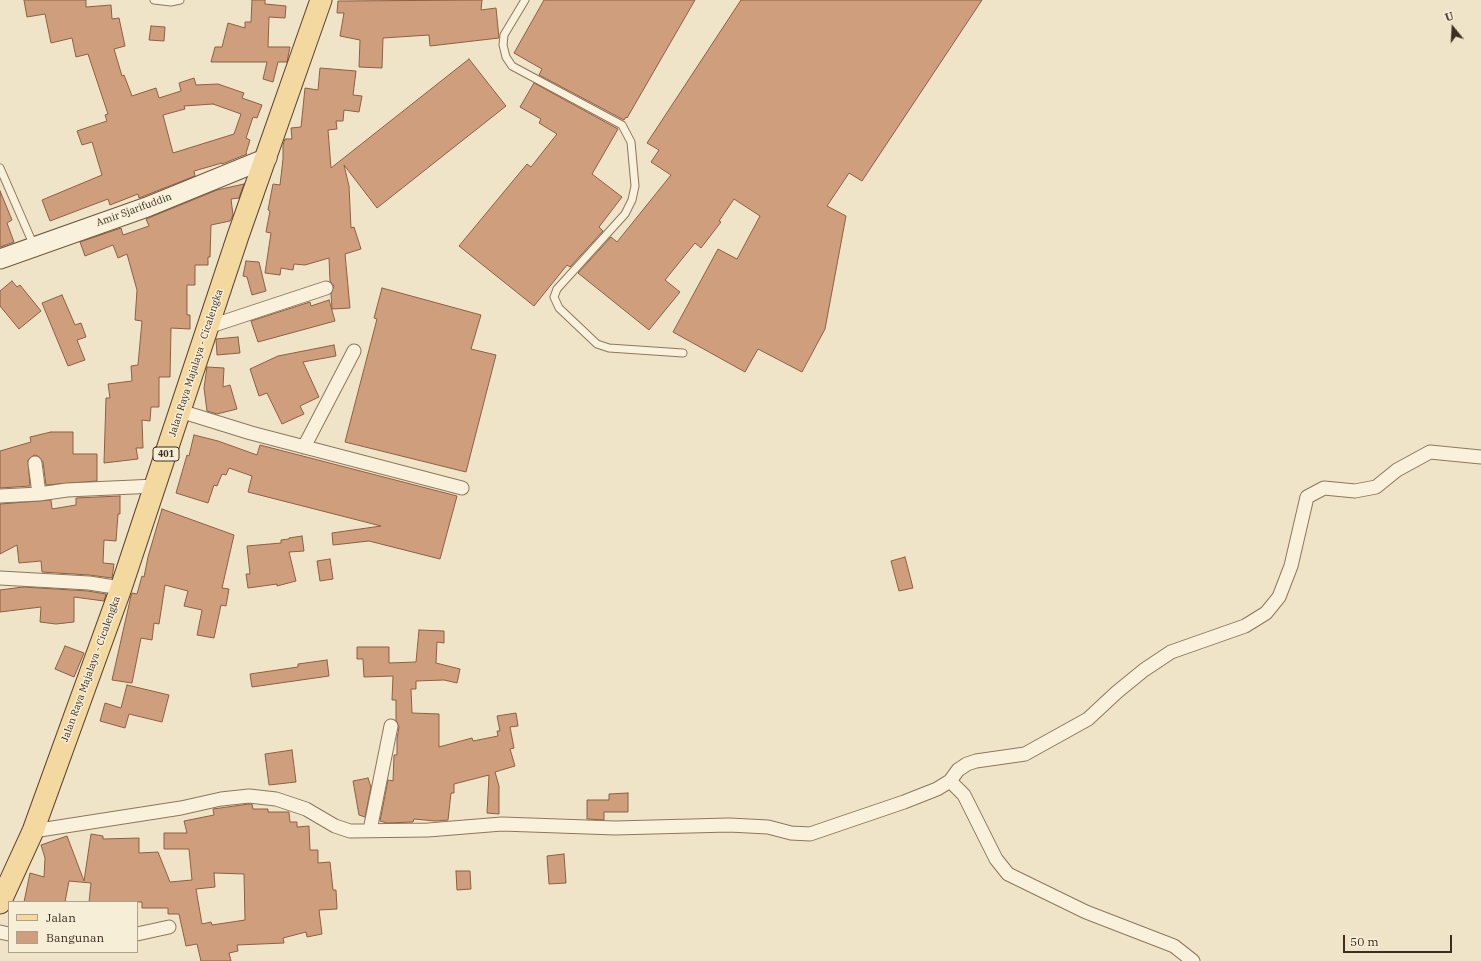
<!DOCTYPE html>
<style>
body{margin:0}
#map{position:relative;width:1481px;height:961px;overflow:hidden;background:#f0e4c8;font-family:"IBM Plex Serif",serif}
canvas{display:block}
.legend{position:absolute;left:8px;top:901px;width:130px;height:52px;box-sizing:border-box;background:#f7eed8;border:1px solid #ada18e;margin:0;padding:5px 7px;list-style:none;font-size:12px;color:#3d2e20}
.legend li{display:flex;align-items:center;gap:8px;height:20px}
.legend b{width:20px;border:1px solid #ada18e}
.north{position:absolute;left:1433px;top:8px;width:40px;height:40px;-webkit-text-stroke:3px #f7eed8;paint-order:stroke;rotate:342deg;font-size:11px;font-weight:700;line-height:16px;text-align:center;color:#3d2e20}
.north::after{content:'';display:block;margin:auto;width:14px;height:18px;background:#3d2e20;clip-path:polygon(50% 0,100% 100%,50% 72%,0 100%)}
.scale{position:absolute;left:1343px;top:935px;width:109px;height:18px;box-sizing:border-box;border:2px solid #3d2e20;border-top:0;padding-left:5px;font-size:12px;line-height:14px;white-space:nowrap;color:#3d2e20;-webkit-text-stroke:3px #f7eed8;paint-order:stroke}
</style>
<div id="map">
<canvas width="1481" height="961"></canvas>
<ul class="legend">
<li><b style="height:5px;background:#f3d9a0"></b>Jalan</li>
<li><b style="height:11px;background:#cf9f7d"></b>Bangunan</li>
</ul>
<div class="north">U</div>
<div class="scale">50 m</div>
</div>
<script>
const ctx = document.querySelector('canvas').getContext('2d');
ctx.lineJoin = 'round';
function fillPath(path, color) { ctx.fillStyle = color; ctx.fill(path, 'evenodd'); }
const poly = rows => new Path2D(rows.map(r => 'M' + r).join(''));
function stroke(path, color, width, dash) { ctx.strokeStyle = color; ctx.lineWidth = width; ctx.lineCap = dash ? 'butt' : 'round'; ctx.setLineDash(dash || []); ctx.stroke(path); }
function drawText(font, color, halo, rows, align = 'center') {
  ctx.font = font + ' "IBM Plex Serif",serif'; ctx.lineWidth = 3; ctx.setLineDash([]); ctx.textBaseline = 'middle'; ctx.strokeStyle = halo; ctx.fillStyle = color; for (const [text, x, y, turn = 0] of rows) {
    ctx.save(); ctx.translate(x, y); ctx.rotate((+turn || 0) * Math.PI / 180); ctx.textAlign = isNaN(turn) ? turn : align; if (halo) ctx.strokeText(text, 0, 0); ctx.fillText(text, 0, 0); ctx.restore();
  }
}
const building = poly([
 [24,0,86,0,86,7,111,5,112,19,119,18,125,46,114,49,122,76,124,75,132,96,156,88,159,98,181,91,179,83,194,78,196,85,218,84,244,93,242,98,262,105,257,118,253,117,246,138,250,140,246,153,247,154,222,164,222,163,194,171,195,176,139,198,138,194,110,205,108,199,50,221,42,200,102,175,92,142,82,145,77,131,107,121,105,115,108,114,88,54,76,57,72,38,51,43,45,14,27,17,24,0],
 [213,104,241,114,234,134,173,153,163,115,185,109,184,106,213,104],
 [252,0,265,0,265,4,286,6,285,18,269,17,268,47,290,47,287,62,278,62,273,82,263,79,267,62,211,62,215,47,222,47,228,23,245,28,245,22,251,22,252,0],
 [482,0,481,10,496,8,499,38,430,46,429,35,383,38,382,68,359,67,360,40,340,36,344,13,337,13,338,1,482,0],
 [544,0,695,0,627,118,626,117,624,120,539,75,542,69,514,53,544,0],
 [741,0,982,0,862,181,849,173,827,206,846,216,825,329,802,372,758,349,745,372,673,332,718,249,737,259,760,216,734,199,719,221,721,222,701,248,695,243,665,280,680,292,649,330,578,273,611,237,617,242,671,175,651,162,659,150,647,143,741,0],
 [151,26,165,27,164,41,149,40,151,26],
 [469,59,506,106,377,208,344,165,349,186,351,228,354,227,361,249,345,254,350,308,332,309,331,294,334,286,330,281,329,258,305,265,294,264,293,270,281,268,280,275,265,273,271,233,266,232,270,211,268,210,273,184,280,185,283,159,283,145,285,139,292,139,291,128,301,127,305,88,318,90,320,68,356,71,353,95,362,96,359,112,344,110,343,121,336,121,337,129,328,130,331,168,469,59],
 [534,83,618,129,592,174,622,197,599,227,603,231,570,267,567,265,534,306,459,246,527,164,531,167,557,134,539,123,541,119,520,107,534,83],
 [244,184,239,198,231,199,233,215,230,221,211,225,210,257,208,257,208,265,195,265,195,285,187,285,187,315,190,315,190,329,171,328,170,377,159,377,159,407,151,407,150,421,142,420,143,448,136,448,138,459,104,463,106,398,110,398,108,384,132,381,131,366,138,365,142,321,135,320,137,290,127,254,118,258,113,245,85,256,80,242,121,228,123,235,149,226,146,219,217,190,244,184],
 [0,191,12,220,7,223,14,242,0,247,0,191],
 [246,261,259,262,266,291,252,295,247,277,243,276,246,261],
 [12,281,17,287,20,285,41,311,19,329,0,306,0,291,12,281],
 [382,288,481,315,471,349,496,355,466,472,345,442,377,319,374,318,382,288],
 [62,295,75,325,81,323,86,337,77,340,85,360,68,366,42,303,62,295],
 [329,300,335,321,258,342,251,321,310,302,311,306,329,300],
 [238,337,240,353,217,355,216,339,238,337],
 [334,345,336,356,303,362,319,397,300,406,304,414,282,424,267,393,259,396,250,369,278,356,334,345],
 [207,367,224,368,223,387,230,385,237,409,217,414,207,411,204,388,207,367],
 [51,432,73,432,73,454,97,454,97,481,46,485,43,462,38,456,34,455,28,460,30,486,0,488,0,451,31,442,30,437,51,432],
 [194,435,218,441,257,455,260,445,457,496,440,559,369,541,333,545,332,533,381,526,248,492,252,476,229,468,226,475,222,474,217,486,214,485,208,503,176,493,187,455,189,456,194,435],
 [120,496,120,514,118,514,116,541,104,540,103,563,114,564,112,578,89,575,42,572,41,561,19,563,17,545,0,554,0,504,51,500,52,509,76,505,76,498,120,496],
 [162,509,234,535,222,588,229,589,226,606,221,605,214,638,197,635,202,610,184,606,188,591,165,585,159,624,154,623,152,640,141,638,132,683,112,680,131,596,132,593,137,594,142,576,144,577,148,557,162,509],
 [302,536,304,551,289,552,296,581,277,586,277,584,248,588,246,574,250,574,247,546,281,543,281,540,289,539,289,538,302,536],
 [905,557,913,588,899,591,891,561,905,557],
 [330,559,333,579,320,581,317,561,330,559],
 [23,587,88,591,106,594,104,601,74,597,74,622,56,624,40,622,41,607,0,612,0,590,23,587],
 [419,630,444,631,444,643,437,642,436,663,460,669,457,683,444,680,416,681,416,689,411,689,412,713,439,714,439,747,472,738,473,741,498,736,497,731,500,731,497,716,516,713,518,726,510,727,514,748,510,749,515,766,495,772,499,786,499,814,487,813,489,775,454,784,454,793,451,793,448,820,436,821,414,819,413,822,387,823,380,821,388,780,393,781,394,755,397,755,397,739,399,727,396,720,396,700,392,700,393,676,364,677,363,659,357,659,357,647,389,647,389,663,416,662,419,630],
 [65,646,84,653,74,677,55,669,65,646],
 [327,660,329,676,252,687,250,674,298,667,298,664,327,660],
 [127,685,169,695,162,722,129,714,125,728,100,721,105,703,121,708,127,685],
 [292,750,296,782,269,785,265,754,292,750],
 [368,778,371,787,365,817,359,815,353,781,368,778],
 [628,793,628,812,604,812,604,820,587,819,587,800,609,800,609,794,628,793],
 [249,804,252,804,253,809,268,809,268,812,289,812,290,822,297,822,297,827,309,826,310,850,318,850,318,863,330,862,333,890,336,890,337,909,319,910,322,934,307,937,306,932,283,938,284,943,237,945,238,951,229,953,231,961,201,961,197,944,186,946,179,914,168,914,168,908,142,908,142,902,89,902,91,883,69,881,65,902,24,902,30,873,44,877,45,858,41,845,67,836,84,881,91,834,103,836,103,839,139,838,139,853,158,852,170,882,192,880,189,849,164,849,164,833,187,833,184,821,214,815,213,809,249,804],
 [214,873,244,874,245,920,212,925,211,922,202,924,196,889,215,887,214,873],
 [564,854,566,883,549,884,547,856,564,854],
 [456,871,470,871,471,889,457,890,456,871]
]);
const service = poly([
 [154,0,171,2,180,0],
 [525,0,504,35,503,45,506,57,512,66,622,125,631,142,635,186,632,200,625,214,557,289,554,297,559,308,597,344,609,348,683,353],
 [0,168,34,246]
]);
const minor = poly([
 [208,327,326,288],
 [180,411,251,433,462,488],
 [304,447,354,351],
 [35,463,39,494,67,490,156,486],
 [0,496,39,494],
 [0,578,89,583,121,588],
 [950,781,964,795,996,859,1008,874,1086,912,1174,946,1193,961],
 [370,830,391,726],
 [33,831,181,808,221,799,249,796,276,799,306,809,335,826,350,831,428,830,502,824,615,828,729,825,768,827,791,833,810,834,904,802,937,789,950,781,958,770,967,764,976,761,1025,754,1088,719,1117,692,1144,670,1171,652,1245,626,1266,613,1279,597,1291,566,1307,497,1324,488,1355,491,1376,487,1397,470,1430,452,1481,457],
 [0,932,9,934],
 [137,934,169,927]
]);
const secondary = poly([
 [0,259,147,207,267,158]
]);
const primary = poly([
 [0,903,33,831,121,588,238,236,321,0]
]);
const shields = [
 [166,454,26]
];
const shieldNames = [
 ["401",166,454]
];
const streetNames = [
 ["Amir Sjarifuddin",134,210,-20],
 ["Jalan Raya Majalaya - Cicalengka",196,363,-72],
 ["Jalan Raya Majalaya - Cicalengka",91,669,-70]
];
fillPath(building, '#cf9f7d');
stroke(building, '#8d5f41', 1);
stroke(service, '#8d765c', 9);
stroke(minor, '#8d765c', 15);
stroke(secondary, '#6f573f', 21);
stroke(primary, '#5b4430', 23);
stroke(service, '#faf1dc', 7);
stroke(minor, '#faf1dc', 13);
stroke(secondary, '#faf1dc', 19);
stroke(primary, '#f3d9a0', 21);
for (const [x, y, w] of shields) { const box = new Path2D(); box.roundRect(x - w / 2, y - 7, w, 14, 3); ctx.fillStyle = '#f7eed8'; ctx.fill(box); stroke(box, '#3d2e20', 1); }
drawText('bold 9px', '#3d2e20', null, shieldNames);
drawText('10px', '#3d2e20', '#f7eed8', streetNames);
</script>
